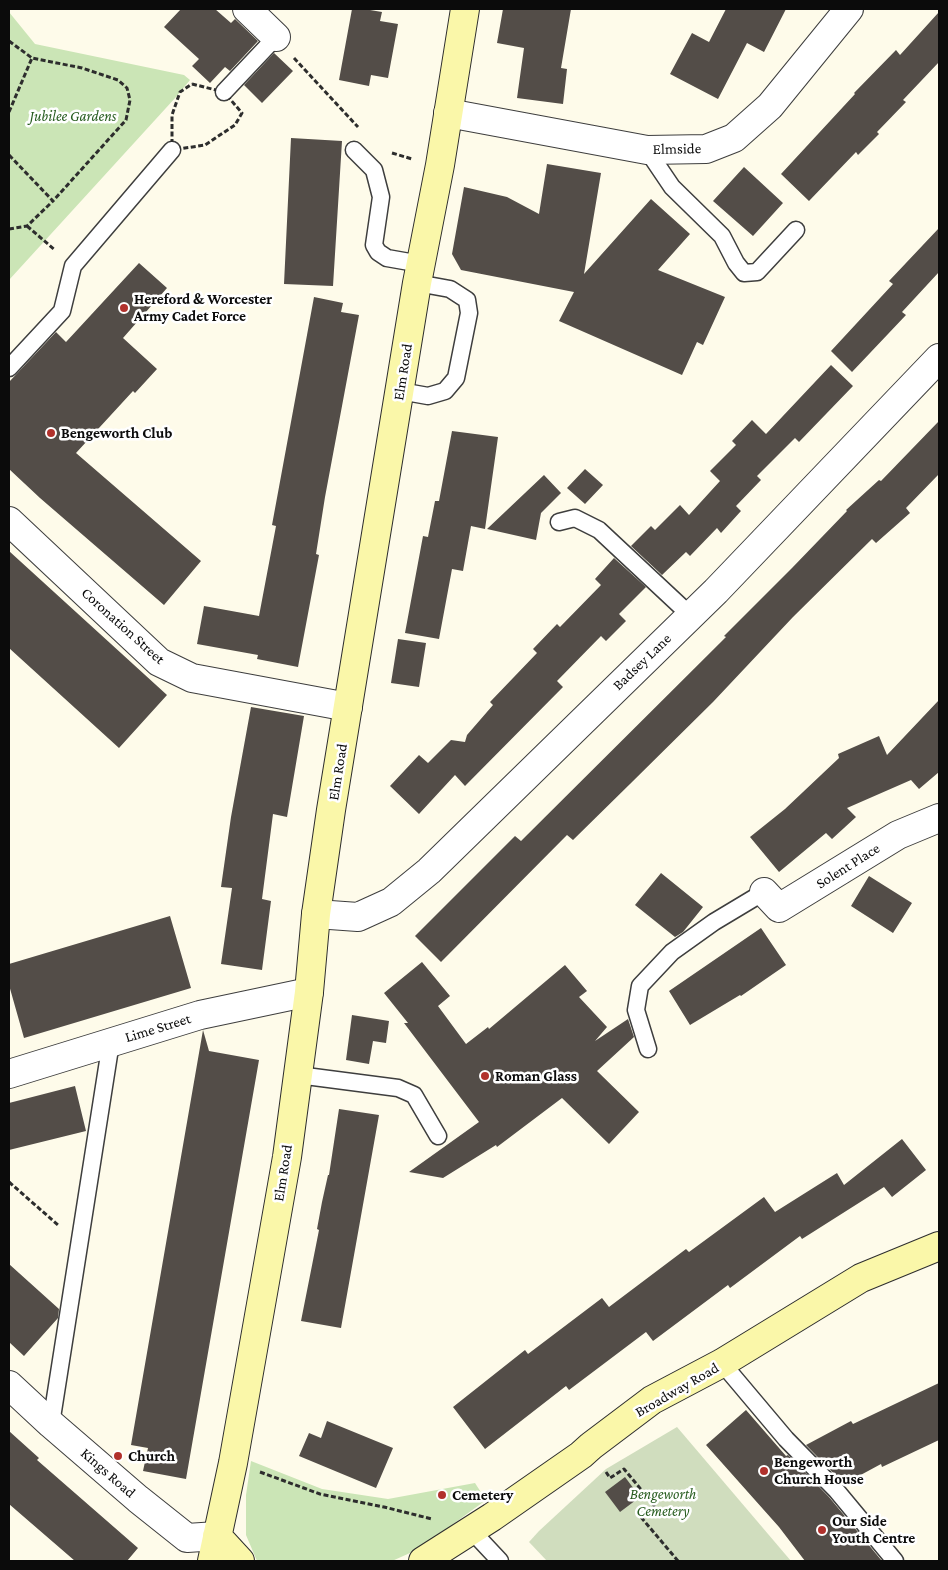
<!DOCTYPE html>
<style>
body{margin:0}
#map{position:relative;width:948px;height:1570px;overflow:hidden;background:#fefbea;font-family:"Crimson Pro",serif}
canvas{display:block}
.frame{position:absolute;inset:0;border:10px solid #0b0b0b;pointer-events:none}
</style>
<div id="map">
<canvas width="948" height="1570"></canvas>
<div class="frame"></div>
</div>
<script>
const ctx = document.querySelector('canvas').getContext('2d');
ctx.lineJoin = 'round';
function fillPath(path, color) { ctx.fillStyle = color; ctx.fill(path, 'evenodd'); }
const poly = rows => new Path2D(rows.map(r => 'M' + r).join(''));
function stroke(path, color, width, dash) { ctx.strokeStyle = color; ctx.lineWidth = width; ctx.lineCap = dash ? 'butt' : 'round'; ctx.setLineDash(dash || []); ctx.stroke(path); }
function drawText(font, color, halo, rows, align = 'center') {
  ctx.font = font + ' "Crimson Pro",serif'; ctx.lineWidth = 5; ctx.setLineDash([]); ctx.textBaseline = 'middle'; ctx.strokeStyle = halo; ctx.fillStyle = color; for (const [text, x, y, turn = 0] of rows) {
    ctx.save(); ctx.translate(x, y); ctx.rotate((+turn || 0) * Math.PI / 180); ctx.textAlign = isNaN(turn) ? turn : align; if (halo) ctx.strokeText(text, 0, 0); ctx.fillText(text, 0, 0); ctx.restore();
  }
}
const green = poly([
 [9,12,35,44,184,75,190,80,176,97,9,280],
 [251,1461,322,1489,388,1499,475,1483,486,1500,419,1549,392,1561,257,1561,246,1535,246,1495]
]);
const cemetery = poly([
 [677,1427,791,1561,547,1561,529,1542,539,1531,606,1469]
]);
const building = poly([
 [181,9,215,9,231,23,235,19,258,41,230,71,225,67,210,83,192,66,199,59,164,27],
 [352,9,364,9,382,12,380,21,398,24,388,78,371,75,369,86,339,80],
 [503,9,571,9,561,68,567,69,563,104,517,98,524,48,497,43],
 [726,9,786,9,764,52,747,43,718,99,670,74,692,33,709,42],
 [939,12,939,62,903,100,906,102,877,132,879,134,858,155,856,152,809,201,781,174,855,94,854,93,896,50,900,55],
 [274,53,293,71,262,103,244,85],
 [291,138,342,141,333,286,284,284],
 [547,164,601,173,584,274,651,199,690,234,658,270,725,297,703,345,697,342,682,375,559,321,574,292,461,270,452,254,464,187,507,197,539,214],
 [744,167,783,203,753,236,713,201],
 [939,228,939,272,902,312,906,315,852,372,831,351,893,284,889,281],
 [139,263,167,288,123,338,157,369,135,393,133,391,76,453,201,561,164,605,40,498,9,469,9,382,56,332,66,342],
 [314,297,343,303,341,312,359,315,325,497,316,554,319,555,298,667,257,659,258,655,197,644,204,606,259,616,276,526,272,525],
 [831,365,853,386,799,442,795,438,757,476,761,480,736,506,741,511,721,533,717,528,690,556,686,552,662,575,631,546,651,526,655,530,680,505,689,515,720,481,710,471,736,445,732,441,752,420,766,434],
 [939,421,939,474,906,508,910,513,876,543,872,539,793,617,713,702,630,784,573,840,567,835,441,962,415,936,515,836,521,841,726,637,724,636,792,568,847,511,846,510,879,480,881,481],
 [452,431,498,437,485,529,471,526,463,571,452,569,439,639,405,633,423,536,428,537,435,501,439,501],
 [585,469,603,485,585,504,567,488],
 [544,475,561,493,541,513,536,540,487,529],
 [9,551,167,695,119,748,9,648],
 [614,558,646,587,619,614,626,621,606,641,601,636,557,681,563,687,465,786,455,775,419,814,390,786,419,755,428,763,451,740,465,742,467,735,493,705,490,702,537,653,533,649,557,624,560,627,601,585,595,579],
 [398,639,426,643,419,687,391,683],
 [939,700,939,772,919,789,911,780,847,808,856,817,832,839,826,833,779,872,750,837,785,809,839,758,838,754,879,736,887,755],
 [251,707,304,716,287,817,273,814,262,899,271,901,262,970,221,964,232,888,221,887,231,817],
 [661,873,703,907,683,932,675,937,635,905],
 [869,876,912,903,893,933,851,906],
 [170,916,191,988,24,1038,9,985,9,964],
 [761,928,786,965,741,996,740,995,690,1025,669,991],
 [422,962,450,996,438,1006,466,1044,488,1027,489,1029,565,965,587,991,579,997,607,1027,595,1041,628,1019,634,1037,597,1071,639,1112,609,1144,562,1098,497,1147,496,1145,443,1178,409,1172,479,1122,404,1023,408,1023,384,993],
 [352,1015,389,1021,386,1043,373,1041,369,1064,346,1060],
 [203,1030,209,1051,259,1060,186,1479,143,1471,148,1448,131,1445],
 [75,1086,86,1131,9,1150,9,1103],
 [339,1109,379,1115,341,1328,301,1321,319,1230,317,1229,322,1202,328,1175,329,1175],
 [902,1139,926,1170,892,1197,884,1187,802,1239,800,1236,730,1288,728,1285,653,1341,646,1332,569,1390,566,1386,485,1449,453,1407,525,1350,528,1354,602,1298,609,1307,686,1249,689,1252,764,1197,775,1212,837,1173,844,1185],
 [9,1264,59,1309,58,1318,24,1356,9,1342],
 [939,1383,939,1440,882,1467,881,1464,844,1484,806,1445,851,1421,853,1424],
 [746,1410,786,1456,788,1455,829,1497,882,1561,805,1561,779,1527,706,1445],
 [327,1421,393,1448,376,1488,299,1456,309,1433,321,1438],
 [9,1431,39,1458,37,1460,138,1548,127,1561,75,1561,9,1504],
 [625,1477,640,1497,620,1512,605,1492]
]);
const path = poly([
 [9,41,32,58],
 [294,58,358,127],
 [192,84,224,92,242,113,235,125,205,145,172,150,172,115,180,92,192,84],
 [9,112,32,58,82,68,118,80,127,88,130,100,126,120,53,201,9,155],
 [392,153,412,159],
 [27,226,55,250],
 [9,229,27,226,53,201],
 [9,1182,58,1225],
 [260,1472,320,1494,384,1507,432,1519],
 [606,1472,610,1478,624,1469,654,1505,640,1516,678,1561]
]);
const lane = poly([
 [224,92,276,37],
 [354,150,374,170,381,197,374,245,378,252,387,258,421,264],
 [647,150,672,187,722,236,736,263,744,273,757,272,796,230],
 [9,368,62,311,73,266,172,150],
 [400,391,428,396,445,391,456,378,469,313,467,300,450,289,417,283],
 [559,522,575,518,599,530,690,615],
 [648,1049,636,1010,640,986,672,952,714,922,764,892],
 [298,1075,398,1088,414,1095,438,1136],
 [722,1363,786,1439,836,1490,895,1561],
 [51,1424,111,1042],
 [471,1530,500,1561]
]);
const street = poly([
 [247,9,276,37],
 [448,113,647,150,706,149,734,138,770,106,849,9],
 [9,521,159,662,192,678,348,707],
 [764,892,779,908,898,835,939,818],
 [316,914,358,917,391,902,429,871,716,591,939,358],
 [9,1074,200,1015,309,992],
 [9,1385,51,1424,138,1499,187,1538,217,1536]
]);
const secondary = poly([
 [217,1536,240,1561],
 [212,1561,233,1463,287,1157,309,992,316,914,331,810,417,283,440,165,465,9],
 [423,1561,492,1517,581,1455,591,1446,652,1400,722,1363,861,1278,939,1246]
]);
const markers = [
 [124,308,5,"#b1312c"],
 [51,433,5,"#b1312c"],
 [485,1076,5,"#b1312c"],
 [118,1456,5,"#b1312c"],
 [764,1471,5,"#b1312c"],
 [442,1495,5,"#b1312c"],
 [822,1530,5,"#b1312c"]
];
const parkNames = [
 ["Jubilee Gardens",73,116],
 ["Bengeworth",663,1494],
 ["Cemetery",663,1511]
];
const streetNames = [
 ["Elmside",677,149,-1],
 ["Elm Road",403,372,-81],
 ["Coronation Street",123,626,42],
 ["Badsey Lane",642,662,-44],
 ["Elm Road",338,772,-81],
 ["Solent Place",848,866,-32],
 ["Lime Street",158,1028,-17],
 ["Elm Road",283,1173,-81],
 ["Broadway Road",677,1390,-30],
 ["Kings Road",108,1473,41]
];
const poiNames = [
 ["Hereford & Worcester",134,299],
 ["Army Cadet Force",134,316],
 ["Bengeworth Club",61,433],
 ["Roman Glass",495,1076],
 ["Church",128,1456],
 ["Bengeworth",774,1462],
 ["Church House",774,1479],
 ["Cemetery",452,1495],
 ["Our Side",832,1521],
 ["Youth Centre",832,1538]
];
fillPath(green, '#cbe5b6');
fillPath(cemetery, '#d0ddbe');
fillPath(building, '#534d48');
stroke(lane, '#3e3e3e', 19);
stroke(street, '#3e3e3e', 30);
stroke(secondary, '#2d2d2d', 30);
stroke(path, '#2d2d2d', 3, [5, 2.5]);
stroke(lane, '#fff', 16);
stroke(street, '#fff', 28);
stroke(secondary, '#faf7a9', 28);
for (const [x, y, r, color] of markers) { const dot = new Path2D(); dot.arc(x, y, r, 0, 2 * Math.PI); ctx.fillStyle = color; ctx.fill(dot); stroke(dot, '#fff', 2); }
drawText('italic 15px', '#285d20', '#fff', parkNames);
drawText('15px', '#0b0b0b', '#fff', streetNames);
drawText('bold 15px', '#0b0b0b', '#fff', poiNames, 'left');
</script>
